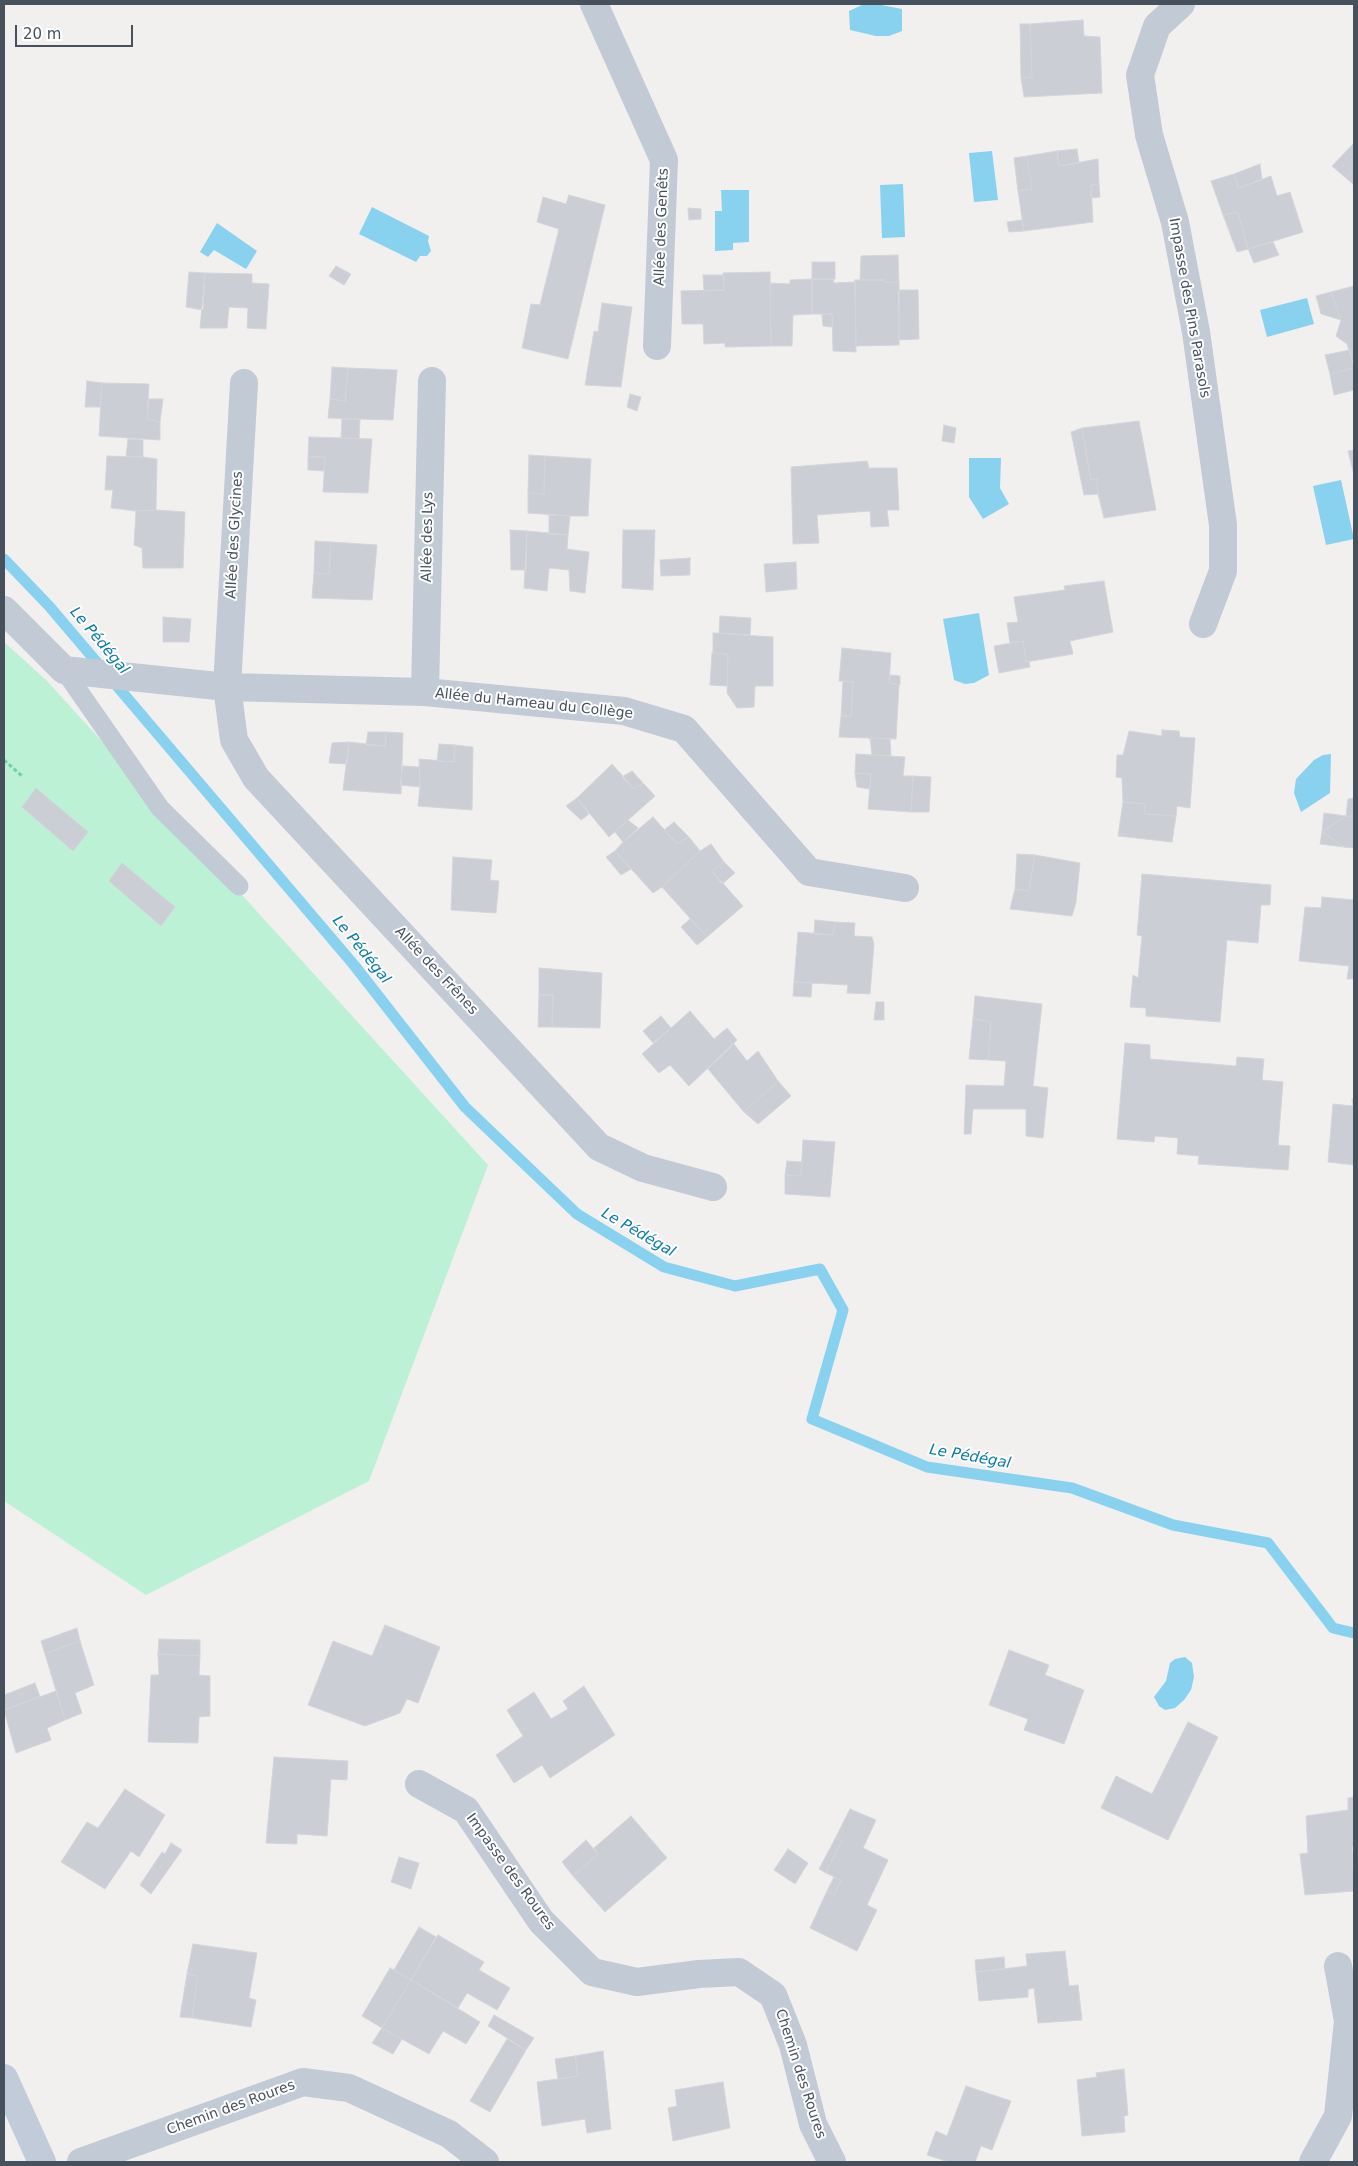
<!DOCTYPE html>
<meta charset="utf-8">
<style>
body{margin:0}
#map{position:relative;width:1358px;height:2166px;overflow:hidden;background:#f2efef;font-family:"DejaVu Sans",sans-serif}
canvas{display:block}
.frame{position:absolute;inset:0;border:5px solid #46515d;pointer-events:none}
.scale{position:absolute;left:15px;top:25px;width:118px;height:22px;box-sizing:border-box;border:2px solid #46515d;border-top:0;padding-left:6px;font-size:15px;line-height:18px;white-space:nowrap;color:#46515d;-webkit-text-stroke:4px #fff;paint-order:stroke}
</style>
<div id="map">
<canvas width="1358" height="2166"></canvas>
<div class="frame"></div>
<div class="scale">20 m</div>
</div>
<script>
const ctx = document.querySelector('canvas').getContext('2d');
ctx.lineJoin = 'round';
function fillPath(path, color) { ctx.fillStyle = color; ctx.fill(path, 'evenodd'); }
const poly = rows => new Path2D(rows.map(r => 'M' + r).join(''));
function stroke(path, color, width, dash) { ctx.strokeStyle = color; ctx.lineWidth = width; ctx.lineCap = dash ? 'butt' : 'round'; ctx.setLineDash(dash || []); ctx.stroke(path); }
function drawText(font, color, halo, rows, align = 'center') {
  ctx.font = font + ' "DejaVu Sans",sans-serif'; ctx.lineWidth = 4; ctx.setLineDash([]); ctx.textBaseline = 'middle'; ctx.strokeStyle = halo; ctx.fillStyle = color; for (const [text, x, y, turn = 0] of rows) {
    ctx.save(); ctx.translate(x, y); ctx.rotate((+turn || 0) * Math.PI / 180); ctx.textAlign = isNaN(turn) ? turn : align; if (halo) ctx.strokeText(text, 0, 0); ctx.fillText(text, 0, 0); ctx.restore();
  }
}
const green = poly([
 [4,642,46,680,488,1165,369,1481,146,1595,4,1501]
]);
const water = poly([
 [876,4,902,9,902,31,889,36,876,36,850,30,849,11,862,5],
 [992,151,998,200,974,202,969,153],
 [903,184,905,237,882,238,880,185],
 [721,190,749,190,749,242,733,243,733,250,715,251,715,211,722,211],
 [372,207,429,236,428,241,431,251,427,256,420,256,416,262,359,234],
 [217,223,257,251,246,269,214,250,208,257,200,252],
 [1307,298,1314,324,1267,337,1260,310],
 [969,458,1001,458,1000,488,1009,504,983,519,969,497],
 [1341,480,1354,539,1326,545,1313,486],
 [979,613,989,675,974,683,965,684,954,680,943,619],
 [1331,754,1330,793,1301,812,1294,793,1296,779,1314,760,1323,755],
 [1185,1657,1192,1663,1194,1677,1191,1690,1184,1700,1175,1708,1165,1710,1159,1706,1154,1697,1166,1681,1170,1663,1175,1659]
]);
const stream = poly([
 [4,559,49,606,354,965,465,1107,577,1214,664,1267,735,1286,820,1269,843,1310,812,1419,927,1467,1072,1488,1173,1525,1268,1543,1333,1628,1354,1633]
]);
const building = poly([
 [1083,20,1084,36,1100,37,1102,93,1024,97,1021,78,1032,77,1030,24,1083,20],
 [1020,24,1030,24,1032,77,1021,78,1020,24],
 [1354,143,1354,170,1346,178,1332,166,1354,143],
 [1077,149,1079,163,1059,166,1057,151,1077,149],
 [1057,151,1059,166,1098,159,1099,184,1091,185,1093,222,1024,231,1018,191,1032,189,1027,156,1057,151],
 [1027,156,1032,189,1018,191,1014,158,1027,156],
 [1260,164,1262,180,1238,188,1234,174,1260,164],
 [1354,170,1354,185,1346,178,1354,170],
 [1234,174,1238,188,1271,176,1277,196,1290,192,1303,232,1248,249,1238,212,1223,215,1211,181,1234,174],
 [1099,184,1100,197,1091,198,1091,185,1099,184],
 [569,195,605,205,568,359,522,348,531,304,540,305,559,229,537,222,543,197,566,204,569,195],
 [688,208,701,209,701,219,689,220,688,208],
 [1238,212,1248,249,1237,252,1223,215,1238,212],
 [1022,220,1024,231,1009,232,1007,222,1022,220],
 [1273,242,1279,255,1254,263,1248,249,1273,242],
 [898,255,899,283,885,282,885,280,860,280,861,256,898,255],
 [812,262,835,262,835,279,812,279,812,262],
 [336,266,351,274,344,285,329,276,336,266],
 [189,272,205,273,203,310,186,307,189,272],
 [770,272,771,346,725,347,725,343,704,344,703,324,682,324,681,291,724,290,723,273,770,272],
 [205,273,252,274,252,283,269,284,266,329,247,328,248,308,229,307,227,328,200,328,205,273],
 [703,275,723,275,724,290,704,291,703,275],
 [812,279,833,279,834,283,855,282,856,352,833,351,832,314,812,314,812,279],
 [812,279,812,314,793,315,792,346,771,346,770,283,790,284,790,280,812,279],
 [855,280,885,280,885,282,899,283,899,345,856,346,855,280],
 [1354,286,1354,365,1347,344,1336,336,1341,320,1331,292,1354,286],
 [898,290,918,290,919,339,899,340,898,290],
 [1331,292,1341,320,1321,314,1316,296,1331,292],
 [602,303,632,307,621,387,585,385,594,331,598,332,602,303],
 [822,314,832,314,832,327,823,326,822,314],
 [1350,350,1354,368,1330,374,1325,355,1350,350],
 [332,367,348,368,345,401,330,399,332,367],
 [348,368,397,370,393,420,328,418,330,399,345,401,348,368],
 [1354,368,1354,390,1334,395,1330,374,1354,368],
 [87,381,102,383,100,407,85,407,87,381],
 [102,383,149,384,147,419,160,422,160,440,99,436,102,383],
 [630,394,641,397,637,411,627,407,630,394],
 [149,399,163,399,160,422,147,419,149,399],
 [342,419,360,419,359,439,341,438,342,419],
 [1139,421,1156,510,1104,518,1098,494,1097,479,1091,480,1082,428,1139,421],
 [944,425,956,428,954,443,942,441,944,425],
 [1082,428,1091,480,1097,479,1098,494,1084,495,1071,432,1082,428],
 [309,437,372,439,368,493,323,492,325,457,308,457,309,437],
 [128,439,143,440,143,457,126,456,128,439],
 [1354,450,1354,475,1348,451,1354,450],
 [529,455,545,456,544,494,528,493,529,455],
 [107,456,143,457,157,459,156,510,136,511,111,508,113,490,105,490,107,456],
 [545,456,591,459,588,516,570,516,528,513,528,493,544,494,545,456],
 [308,457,325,457,324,471,308,470,308,457],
 [867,461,869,468,897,468,899,510,887,510,889,526,871,527,870,511,817,515,819,543,793,544,791,467,867,461],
 [156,510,185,512,183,568,143,568,142,548,134,545,136,511,156,510],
 [549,515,570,516,568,535,549,534,549,515],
 [510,530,527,531,526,570,511,570,510,530],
 [623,530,655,530,653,590,622,588,623,530],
 [527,531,568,535,567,549,589,552,585,593,570,591,569,570,549,568,547,591,524,588,527,531],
 [315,541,331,542,329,574,314,573,315,541],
 [331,542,377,545,372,600,312,598,314,573,329,574,331,542],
 [690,558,690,575,661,576,660,560,690,558],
 [796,562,797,589,766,592,764,564,796,562],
 [1104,581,1113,632,1070,641,1073,654,1026,662,1023,641,1010,643,1007,623,1018,622,1014,597,1065,590,1064,586,1104,581],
 [720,616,751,618,750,635,719,633,720,616],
 [163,617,191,619,189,642,163,642,163,617],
 [713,633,773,637,773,686,755,686,754,707,737,708,727,693,728,654,713,653,713,633],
 [1023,641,1026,662,1029,661,1030,667,999,673,994,646,1023,641],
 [842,648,891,653,889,683,899,685,896,739,839,737,841,716,851,716,853,682,839,681,842,648],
 [712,653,728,654,727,686,710,685,712,653],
 [890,675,900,676,900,685,889,683,890,675],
 [843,681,853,682,851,716,841,716,843,681],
 [1162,730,1179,731,1180,737,1195,738,1190,808,1177,806,1176,816,1145,814,1144,804,1123,802,1122,778,1116,777,1117,755,1123,755,1129,731,1162,736,1162,730],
 [368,732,386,732,385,746,366,745,368,732],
 [386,732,403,733,401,794,343,790,349,742,385,746,386,732],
 [870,738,890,739,891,756,872,755,870,738],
 [349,742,347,764,329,763,332,743,349,742],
 [439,744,455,745,454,762,437,761,439,744],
 [455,745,473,747,472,810,418,806,420,787,419,759,454,762,455,745],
 [856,754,905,757,903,776,913,776,911,812,868,809,871,774,855,773,856,754],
 [612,764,634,789,643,783,655,796,609,837,577,798,612,764],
 [403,766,419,767,420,787,400,785,403,766],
 [632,771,643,783,634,789,622,777,632,771],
 [855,773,871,774,870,789,857,787,855,773],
 [913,776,931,777,929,812,911,812,913,776],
 [36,788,88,832,73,851,22,807,36,788],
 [577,798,589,814,581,820,566,806,577,798],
 [1354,798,1354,817,1346,816,1348,799,1354,798],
 [1123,802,1144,804,1145,814,1176,816,1172,842,1118,836,1123,802],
 [1324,813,1346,816,1322,832,1324,813],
 [1346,816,1354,817,1354,848,1344,847,1322,832,1346,816],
 [653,817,677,844,689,837,700,851,662,887,653,893,615,851,623,842,653,817],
 [628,820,638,828,623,842,615,832,628,820],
 [674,822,689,837,677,844,664,830,674,822],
 [1322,832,1344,847,1320,844,1322,832],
 [711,844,724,862,712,871,743,906,707,937,662,887,700,851,711,844],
 [615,851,631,869,621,875,606,857,615,851],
 [1017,854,1035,855,1029,891,1015,889,1017,854],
 [1035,855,1080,863,1076,902,1072,916,1010,909,1015,889,1029,891,1035,855],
 [453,857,492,860,490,880,499,881,496,913,451,910,453,857],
 [724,862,735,873,722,884,712,871,724,862],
 [122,863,175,907,161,926,109,881,122,863],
 [1142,874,1271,885,1270,905,1261,905,1258,943,1227,940,1220,1022,1146,1016,1146,1008,1130,1007,1133,975,1138,978,1142,936,1137,935,1142,874],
 [1322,897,1354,900,1354,979,1347,979,1349,966,1299,961,1305,907,1321,908,1322,897],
 [690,919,707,937,697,945,681,927,690,919],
 [815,920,835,922,833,935,814,934,815,920],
 [835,922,855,923,854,936,872,937,874,944,870,994,847,993,848,985,794,982,798,932,833,935,835,922],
 [539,968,602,973,600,1028,552,1027,553,995,539,995,539,968],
 [794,982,812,983,811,997,793,996,794,982],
 [539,995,553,995,552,1027,538,1027,539,995],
 [975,996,1042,1004,1033,1086,1048,1088,1043,1138,1026,1136,1026,1109,973,1109,971,1134,964,1134,966,1085,1004,1086,1006,1061,988,1060,991,1022,973,1019,975,996],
 [876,1002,884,1002,884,1020,874,1020,876,1002],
 [690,1011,714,1039,727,1028,737,1040,689,1086,670,1065,659,1073,642,1054,690,1011],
 [661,1016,671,1028,653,1043,643,1031,661,1016],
 [973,1019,991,1022,988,1060,969,1059,973,1019],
 [1125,1043,1150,1045,1150,1059,1236,1066,1237,1057,1264,1059,1262,1080,1283,1082,1278,1145,1290,1146,1288,1170,1198,1164,1199,1156,1177,1154,1178,1138,1155,1136,1154,1142,1117,1139,1125,1043],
 [734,1044,747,1061,758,1051,778,1081,744,1112,708,1069,734,1044],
 [778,1081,791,1096,758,1124,744,1112,778,1081],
 [1352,1099,1354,1099,1354,1165,1328,1162,1333,1104,1353,1106,1352,1099],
 [803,1140,835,1142,830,1197,785,1194,785,1175,801,1176,803,1140],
 [787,1161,802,1162,801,1176,785,1175,787,1161],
 [385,1625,440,1647,418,1703,407,1699,400,1713,365,1726,308,1705,333,1641,372,1656,385,1625],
 [77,1628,80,1641,45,1654,41,1641,77,1628],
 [159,1639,200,1640,200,1656,158,1654,159,1639],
 [80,1641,94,1685,75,1693,82,1713,65,1720,45,1654,80,1641],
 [1009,1650,1049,1665,1045,1675,1084,1690,1064,1744,1024,1730,1028,1719,989,1705,1009,1650],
 [158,1654,200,1656,199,1675,210,1676,210,1716,199,1717,198,1743,148,1742,151,1675,159,1675,158,1654],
 [35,1683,40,1697,4,1710,4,1695,35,1683],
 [584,1686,615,1735,550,1778,542,1765,514,1783,496,1755,523,1736,507,1710,534,1692,551,1719,568,1709,563,1701,584,1686],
 [56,1691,65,1720,47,1728,51,1740,16,1753,4,1710,56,1691],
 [1188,1722,1218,1737,1168,1840,1101,1808,1116,1776,1152,1794,1188,1722],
 [274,1757,348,1761,347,1780,331,1779,327,1836,297,1834,297,1844,266,1843,274,1757],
 [125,1789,165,1815,139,1857,131,1851,105,1889,61,1862,87,1822,98,1828,125,1789],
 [1354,1797,1354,1846,1352,1847,1354,1891,1305,1895,1300,1854,1308,1853,1306,1816,1348,1810,1348,1798,1354,1797],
 [850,1809,876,1820,863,1848,888,1860,867,1905,877,1910,857,1951,810,1928,827,1891,834,1895,841,1880,826,1873,842,1841,836,1837,850,1809],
 [631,1816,667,1858,605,1912,573,1876,598,1854,594,1848,631,1816],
 [836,1837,842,1841,826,1873,819,1869,836,1837],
 [586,1840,598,1854,573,1876,562,1862,586,1840],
 [171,1843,182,1850,151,1894,140,1885,162,1852,165,1854,171,1843],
 [788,1849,808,1863,795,1884,774,1870,788,1849],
 [399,1857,419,1863,411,1889,391,1882,399,1857],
 [834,1877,841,1880,834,1895,827,1891,834,1877],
 [419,1927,436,1937,411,1980,394,1970,419,1927],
 [438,1935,484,1962,479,1970,510,1988,497,2010,467,1993,458,2008,411,1980,438,1935],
 [193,1944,257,1953,249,1998,256,2000,251,2027,192,2018,198,1976,187,1974,193,1944],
 [1065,1951,1069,1986,1078,1985,1082,2020,1038,2023,1034,1988,1028,1989,1028,1997,979,2001,976,1972,1027,1966,1026,1954,1065,1951],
 [1004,1957,1005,1969,976,1972,975,1960,1004,1957],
 [390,1968,411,1980,382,2028,362,2016,390,1968],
 [187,1974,198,1976,192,2018,180,2017,187,1974],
 [411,1980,480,2022,466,2044,443,2031,429,2054,382,2028,411,1980],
 [494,2015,534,2038,526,2050,488,2026,494,2015],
 [382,2028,402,2039,393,2054,372,2043,382,2028],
 [507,2039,526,2050,490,2112,470,2101,507,2039],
 [603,2051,611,2129,587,2133,585,2119,542,2126,537,2082,578,2076,575,2056,603,2051],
 [575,2056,578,2076,558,2079,555,2059,575,2056],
 [1124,2069,1128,2115,1124,2116,1125,2132,1082,2136,1077,2080,1097,2077,1096,2073,1124,2069],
 [723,2082,730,2128,673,2141,668,2108,677,2106,675,2090,723,2082],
 [966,2086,1011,2101,992,2150,981,2146,975,2162,949,2162,927,2155,936,2131,947,2136,966,2086]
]);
const path = poly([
 [4,760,22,776]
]);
const service = poly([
 [64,670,160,808,239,886]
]);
const minor = poly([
 [594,4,664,160,657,346],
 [1181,4,1157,26,1140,75,1149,135,1175,222,1196,332,1223,525,1223,571,1203,624],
 [244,383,227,687,234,740,256,778,599,1147,643,1168,713,1187],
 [4,610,64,670,227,687,425,692,624,711,684,729,809,872,905,888],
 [425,692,432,381],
 [419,1784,466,1810,541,1921,592,1972,637,1982,699,1974,739,1972,773,1995,793,2045,813,2124,832,2162],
 [81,2162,303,2082,349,2088,449,2134,485,2162],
 [1313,2162,1338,2116,1348,2021,1338,1966]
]);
const secondary = poly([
 [4,2078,42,2162]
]);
const streetNames = [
 ["Allée des Genêts",662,227,-88],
 ["Impasse des Pins Parasols",1189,308,80],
 ["Allée des Glycines",235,535,-87],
 ["Allée des Lys",428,537,-89],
 ["Allée du Hameau du Collège",534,704,6],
 ["Allée des Frênes",436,971,47],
 ["Impasse des Roures",510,1872,54],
 ["Chemin des Roures",800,2074,72],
 ["Chemin des Roures",231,2108,-20]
];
const waterNames = [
 ["Le Pédégal",99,641,50],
 ["Le Pédégal",361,950,51],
 ["Le Pédégal",638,1233,30],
 ["Le Pédégal",970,1457,10]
];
fillPath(green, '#bcf1d5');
fillPath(water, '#88d2ef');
stroke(stream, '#88d2ef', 11);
fillPath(building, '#cbced4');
stroke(building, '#d3d5db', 1);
stroke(path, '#73d0a9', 3, [4, 2.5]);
stroke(service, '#c2cad5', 19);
stroke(minor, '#c2cad5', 28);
stroke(secondary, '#c1cbd9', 28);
drawText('14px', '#46515d', '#fff', streetNames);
drawText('italic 15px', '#087aa8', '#fff', waterNames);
</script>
